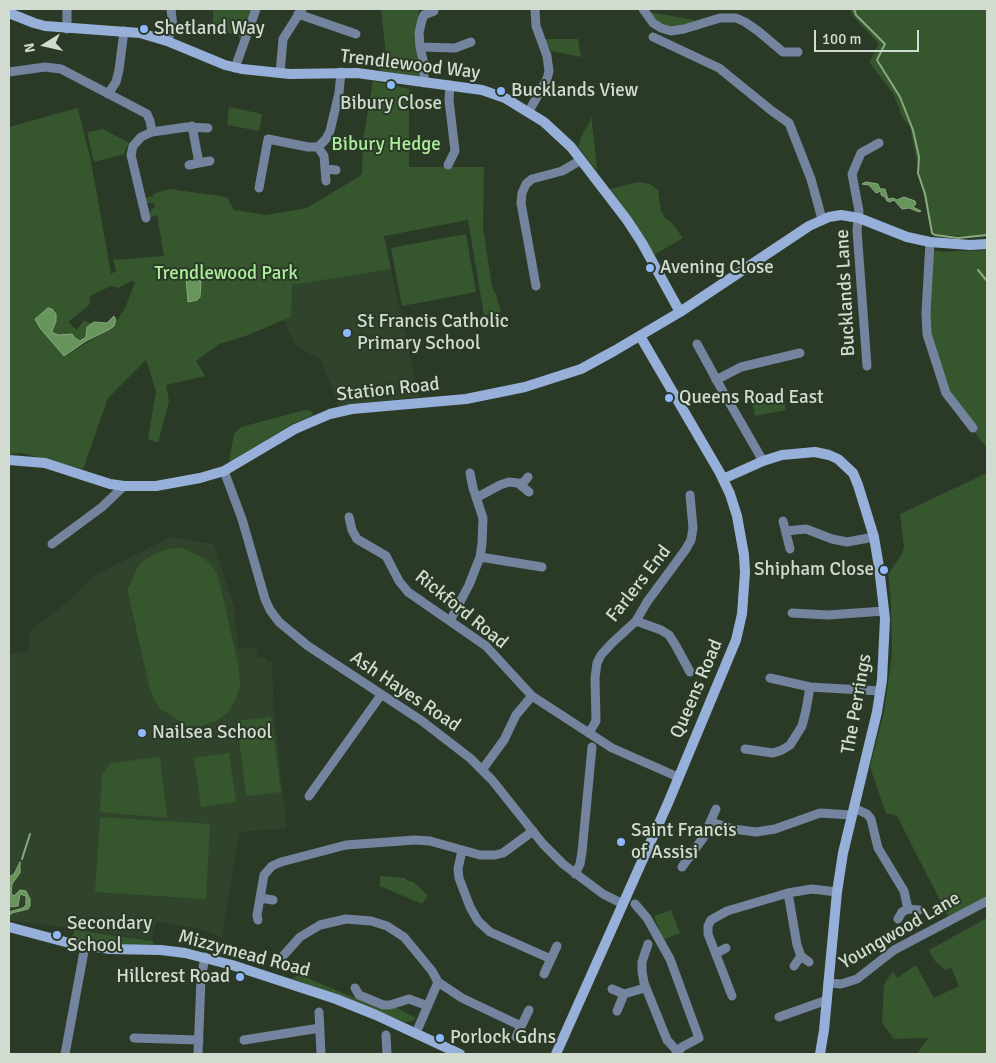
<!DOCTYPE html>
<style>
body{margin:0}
#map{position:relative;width:996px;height:1063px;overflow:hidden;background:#2b3a27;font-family:Signika,sans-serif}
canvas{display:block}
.frame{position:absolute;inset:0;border:10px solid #d1dbcf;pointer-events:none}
.north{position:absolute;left:20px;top:20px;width:50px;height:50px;-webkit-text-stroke:4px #2b3a27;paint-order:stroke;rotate:260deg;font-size:14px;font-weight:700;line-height:20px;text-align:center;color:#d1dbcf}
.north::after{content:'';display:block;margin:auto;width:18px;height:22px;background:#d1dbcf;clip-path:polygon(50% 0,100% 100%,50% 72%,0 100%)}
.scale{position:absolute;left:814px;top:30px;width:105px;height:22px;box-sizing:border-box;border:2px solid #d1dbcf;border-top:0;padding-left:6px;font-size:15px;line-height:18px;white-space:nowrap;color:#d1dbcf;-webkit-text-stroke:4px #2b3a27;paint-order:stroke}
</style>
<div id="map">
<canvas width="996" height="1063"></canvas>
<div class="frame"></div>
<div class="north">N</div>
<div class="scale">100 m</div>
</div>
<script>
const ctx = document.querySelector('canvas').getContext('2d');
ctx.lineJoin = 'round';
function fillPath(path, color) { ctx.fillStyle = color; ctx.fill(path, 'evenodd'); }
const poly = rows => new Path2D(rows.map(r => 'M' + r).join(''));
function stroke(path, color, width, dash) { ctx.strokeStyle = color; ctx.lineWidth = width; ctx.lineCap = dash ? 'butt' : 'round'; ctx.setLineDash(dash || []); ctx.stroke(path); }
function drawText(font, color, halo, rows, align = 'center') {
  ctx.font = font + ' Signika,sans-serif'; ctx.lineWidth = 4; ctx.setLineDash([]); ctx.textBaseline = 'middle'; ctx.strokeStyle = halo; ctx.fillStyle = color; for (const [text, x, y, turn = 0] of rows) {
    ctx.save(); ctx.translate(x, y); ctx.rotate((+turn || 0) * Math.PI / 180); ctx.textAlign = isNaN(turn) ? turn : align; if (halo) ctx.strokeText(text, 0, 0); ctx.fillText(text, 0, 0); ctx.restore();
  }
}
const built = poly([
 [391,269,419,397,339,406,321,360,295,345,284,320,291,317,292,285],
 [171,537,214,544,234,607,238,649,257,647,258,658,266,657,266,662,272,661,274,715,287,828,239,832,222,937,196,928,156,922,152,940,71,928,9,920,9,654,28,651,31,630,73,598,96,575]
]);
const green = poly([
 [213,9,253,9,245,32,240,39,238,36,219,30,213,22],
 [381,9,418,9,422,71,419,76,415,78,379,70,386,56],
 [850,9,987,9,987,234,972,236,932,235,910,127,903,118,893,93,869,62,879,44,853,16],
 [649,12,694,20,695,22,671,27,655,20],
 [545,39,578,39,581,57,551,51],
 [373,81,409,89,409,167,484,167,483,228,492,287,496,295,501,312,484,315,468,220,384,236,391,269,292,285,291,317,243,337,219,344,196,361,205,376,166,385,169,401,158,443,148,439,156,391,146,360,108,398,83,469,22,453,9,454,9,127,77,108,78,109,91,161,111,274,116,271,113,260,164,256,157,215,150,217,149,215,151,210,155,207,154,203,147,203,144,198,153,196,153,194,169,189,227,197,234,210,266,215,307,208,360,176,362,173,363,140],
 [131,281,135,282,126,306,114,326,65,356,35,318,48,308,56,314,52,331,53,333,59,335,72,334,78,340,84,340,87,336,88,326,92,324,84,320,77,330,68,322,89,305,90,296,111,286,118,288],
 [229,107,262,114,259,131,227,125],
 [591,114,597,168,598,171,592,165,578,146,583,133,590,122],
 [103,129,129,143,125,150,125,154,94,162,87,132],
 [638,182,650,184,658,190,661,211,665,218,671,222,683,238,654,255,610,189],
 [466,234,476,292,402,306,391,248],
 [926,249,943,252,987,250,987,448,949,400,925,317],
 [783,395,786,410,755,416,752,400],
 [305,410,311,411,313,415,294,423,229,462,234,434,241,427],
 [987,473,987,897,948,916,897,816,886,813,870,767,884,712,892,655,891,602,888,574,902,554,904,546,900,514],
 [182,548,202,557,211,565,218,576,239,668,240,686,235,701,228,712,216,721,201,726,188,726,159,708,150,690,127,588,130,586,136,570,143,561,156,553,168,549],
 [271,717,281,792,246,796,237,721],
 [229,753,236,802,201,807,194,758],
 [160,757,167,818,100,812,102,775,111,763],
 [100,817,210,824,206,899,95,892],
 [380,876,406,878,406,880,413,882,428,895,422,904,380,886],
 [671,910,680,933,663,940,654,916],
 [987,918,987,1054,921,1054,918,1052,928,1038,894,1039,882,1023,884,984,893,971,897,978,916,965,934,998,959,986,951,967,945,970,935,961,929,950],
 [75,930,153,941,154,944,123,946,70,940],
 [300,975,378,1008,388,1010,395,1007,416,1018,412,1021,405,1022,291,978]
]);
const water = poly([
 [866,182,878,184,880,189,885,189,888,199,893,198,897,200,904,197,915,201,916,204,913,207,921,211,919,212,909,208,902,209,894,200,890,202,887,201,885,197,881,195,881,191,876,193,869,185,862,184,866,182],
 [186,278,201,281,200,297,197,300,188,302,186,278],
 [48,308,52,309,56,314,56,321,52,331,53,333,59,335,72,334,75,338,80,341,86,337,87,327,94,322,107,323,114,316,116,320,114,326,110,329,86,341,64,356,40,328,35,319,48,308],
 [20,862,20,873,12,884,11,893,14,896,20,890,26,891,30,899,30,906,28,909,12,913,9,916,9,912,23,908,26,905,26,896,20,894,18,906,9,907,9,877,14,874,20,862]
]);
const stream = poly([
 [854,9,856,15,885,44,877,60,900,97,913,130,919,157,918,173,925,194,932,233,935,235,958,238,987,235],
 [978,270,987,281],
 [22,859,30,834]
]);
const street = poly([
 [643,9,653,23,661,28,671,31,684,29,720,18,736,18,745,22,758,31,783,52,798,52],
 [298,14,356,34],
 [67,29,67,9],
 [653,37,719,68,772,111,789,123,811,179,822,219],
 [167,41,173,27,171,9],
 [420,47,419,33,422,20,424,15,434,11],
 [235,68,256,9],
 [9,72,45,67,61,69,147,114,150,121,152,132],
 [280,73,283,39,302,9],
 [424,83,424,64,420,47,455,48,471,42],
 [108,94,116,82,119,70,124,31],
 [529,111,547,79,549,71,547,56,536,26,535,9],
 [192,126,199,163,210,161],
 [318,147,324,156,326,181],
 [189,165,199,163],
 [448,165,455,151,449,100,450,85],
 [325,169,336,170],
 [259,188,268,139,308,147,318,147,326,139,330,131,339,93,341,72],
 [146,218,131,155,133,146,141,137,152,132,187,127,208,128],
 [930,242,926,313,927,334,946,393,973,428],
 [536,286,521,203,522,193,526,184,532,179,562,171,581,160],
 [697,344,721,388,763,461],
 [867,366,857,230,859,211,852,174,861,153,879,143],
 [716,380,741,367,800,353],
 [224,471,242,519,265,599,270,610,279,622,308,646,422,721,470,758,492,780,543,844,563,864,603,894,623,904],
 [521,485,528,477],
 [476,498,500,485,509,482,518,483,529,492],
 [349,517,352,530,357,539,386,556,399,581,408,592,486,646,532,696,612,748,678,777],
 [783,521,790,549],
 [786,531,806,529,832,539,847,542,874,537],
 [52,544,102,507,124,486],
 [480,557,542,567],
 [792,613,828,615,884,611],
 [450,621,469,585,480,557,482,544,483,518,473,488,470,473],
 [636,621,661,630,669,635,676,646,690,672],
 [770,678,810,687,880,691],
 [589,733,596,721,595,678,597,663,601,655,612,643,636,621,647,602,686,549,691,540,693,528,690,495],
 [745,749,773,753,782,750,790,745,802,726,806,710,810,687],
 [482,770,504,740,516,715,532,696],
 [309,796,381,695],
 [854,808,867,814,871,819,878,848,904,891,908,909,902,912,898,919],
 [711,822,733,829,756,832,775,829,820,813,852,815],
 [462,850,458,869,459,878,470,907,478,921,490,932,551,959],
 [682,867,703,838,716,809],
 [575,874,580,864,582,852,592,747],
 [788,893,797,945,801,956,809,962],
 [260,898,273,900],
 [635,904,647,918,670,959,699,1038,682,1047,676,1054],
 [908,909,919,910],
 [258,920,257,915,264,875,272,866,281,862,346,845,415,840,430,841,480,855,495,855,503,853,533,831],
 [648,944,642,962,642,971,644,983,667,1040,678,1052],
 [717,953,726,948],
 [283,956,300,937,320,925,346,919,371,921,387,926,404,937,432,971,438,982,462,998,521,1026],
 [794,966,801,956],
 [544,974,557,946],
 [828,983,841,984,857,979,894,950,987,901],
 [355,988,359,995,383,1005,390,1005,409,999,428,1006],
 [612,989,624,994],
 [732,996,708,934,708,926,711,920,727,911,788,893,812,889,837,892],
 [617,1011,624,994,645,988],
 [319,1012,321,1054],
 [779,1017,827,1000],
 [416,1033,438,982],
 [386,1035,387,1054],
 [516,1037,529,1010],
 [134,1038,199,1040],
 [244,1040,320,1028],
 [65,1054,85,946],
 [198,1054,201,979,205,957]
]);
const secondary = poly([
 [9,13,34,23,45,26,140,33,167,41,225,65,242,69,290,74,357,73,482,90,505,98,544,122,571,147,627,220,642,243,680,312],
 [9,460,45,463,110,484,124,486,156,486,200,478,224,471,295,429,330,414,352,409,466,399,525,387,581,369,614,351,680,312,809,226,829,217,841,215,859,218,907,237,930,242,970,245,987,244],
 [723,479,763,461,782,455,815,452,829,455,838,459,853,473,858,485,874,537,879,567,885,619,882,680,877,712,843,853,837,892,824,1030,820,1054],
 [9,927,73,944,110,949,161,950,185,953,232,965,336,999,376,1015,460,1054],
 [556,1054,668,803,736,640,742,614,745,572,744,555,737,516,730,494,720,473,640,336]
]);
const markers = [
 [144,29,5,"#8fb8fd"],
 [391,85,5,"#8fb8fd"],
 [501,91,5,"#8fb8fd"],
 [650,268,5,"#8fb8fd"],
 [347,333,5,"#8fb8fd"],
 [669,398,5,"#8fb8fd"],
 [884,570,5,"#8fb8fd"],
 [142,733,5,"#8fb8fd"],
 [621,842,5,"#8fb8fd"],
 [57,935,5,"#8fb8fd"],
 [240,977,5,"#8fb8fd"],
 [440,1038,5,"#8fb8fd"]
];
const poiNames = [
 ["Shetland Way",154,29],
 ["Bucklands View",511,91],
 ["Bibury Close",391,104,"center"],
 ["Avening Close",660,268],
 ["St Francis Catholic",357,322],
 ["Primary School",357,344],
 ["Queens Road East",679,398],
 ["Shipham Close",874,570,"right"],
 ["Nailsea School",152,733],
 ["Saint Francis",631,831],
 ["of Assisi",631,853],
 ["Secondary",67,924],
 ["School",67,946],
 ["Hillcrest Road",230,977,"right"],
 ["Porlock Gdns",450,1038]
];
const streetNames = [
 ["Trendlewood Way",410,65,7],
 ["Bucklands Lane",846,293,-93],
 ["Station Road",388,390,-6],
 ["Farlers End",639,584,-52],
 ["Rickford Road",461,610,39],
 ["Queens Road",697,689,-67],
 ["Ash Hayes Road",405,692,34],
 ["The Perrings",857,704,-80],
 ["Youngwood Lane",900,931,-30],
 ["Mizzymead Road",244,954,15]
];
const parkNames = [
 ["Bibury Hedge",386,145],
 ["Trendlewood Park",226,274]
];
fillPath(built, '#30442b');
fillPath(green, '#36572d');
fillPath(water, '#67955b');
stroke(water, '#87aa7e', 1);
stroke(stream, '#87aa7e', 2);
stroke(street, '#74849e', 9);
stroke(secondary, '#97b0da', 10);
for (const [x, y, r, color] of markers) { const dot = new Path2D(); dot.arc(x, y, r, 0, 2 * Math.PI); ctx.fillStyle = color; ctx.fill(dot); stroke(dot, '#2b3a27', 2); }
drawText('19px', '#d1dbcf', '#2b3a27', poiNames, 'left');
drawText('19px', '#d1dbcf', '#2b3a27', streetNames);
drawText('19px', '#abed9a', '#2b3a27', parkNames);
</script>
